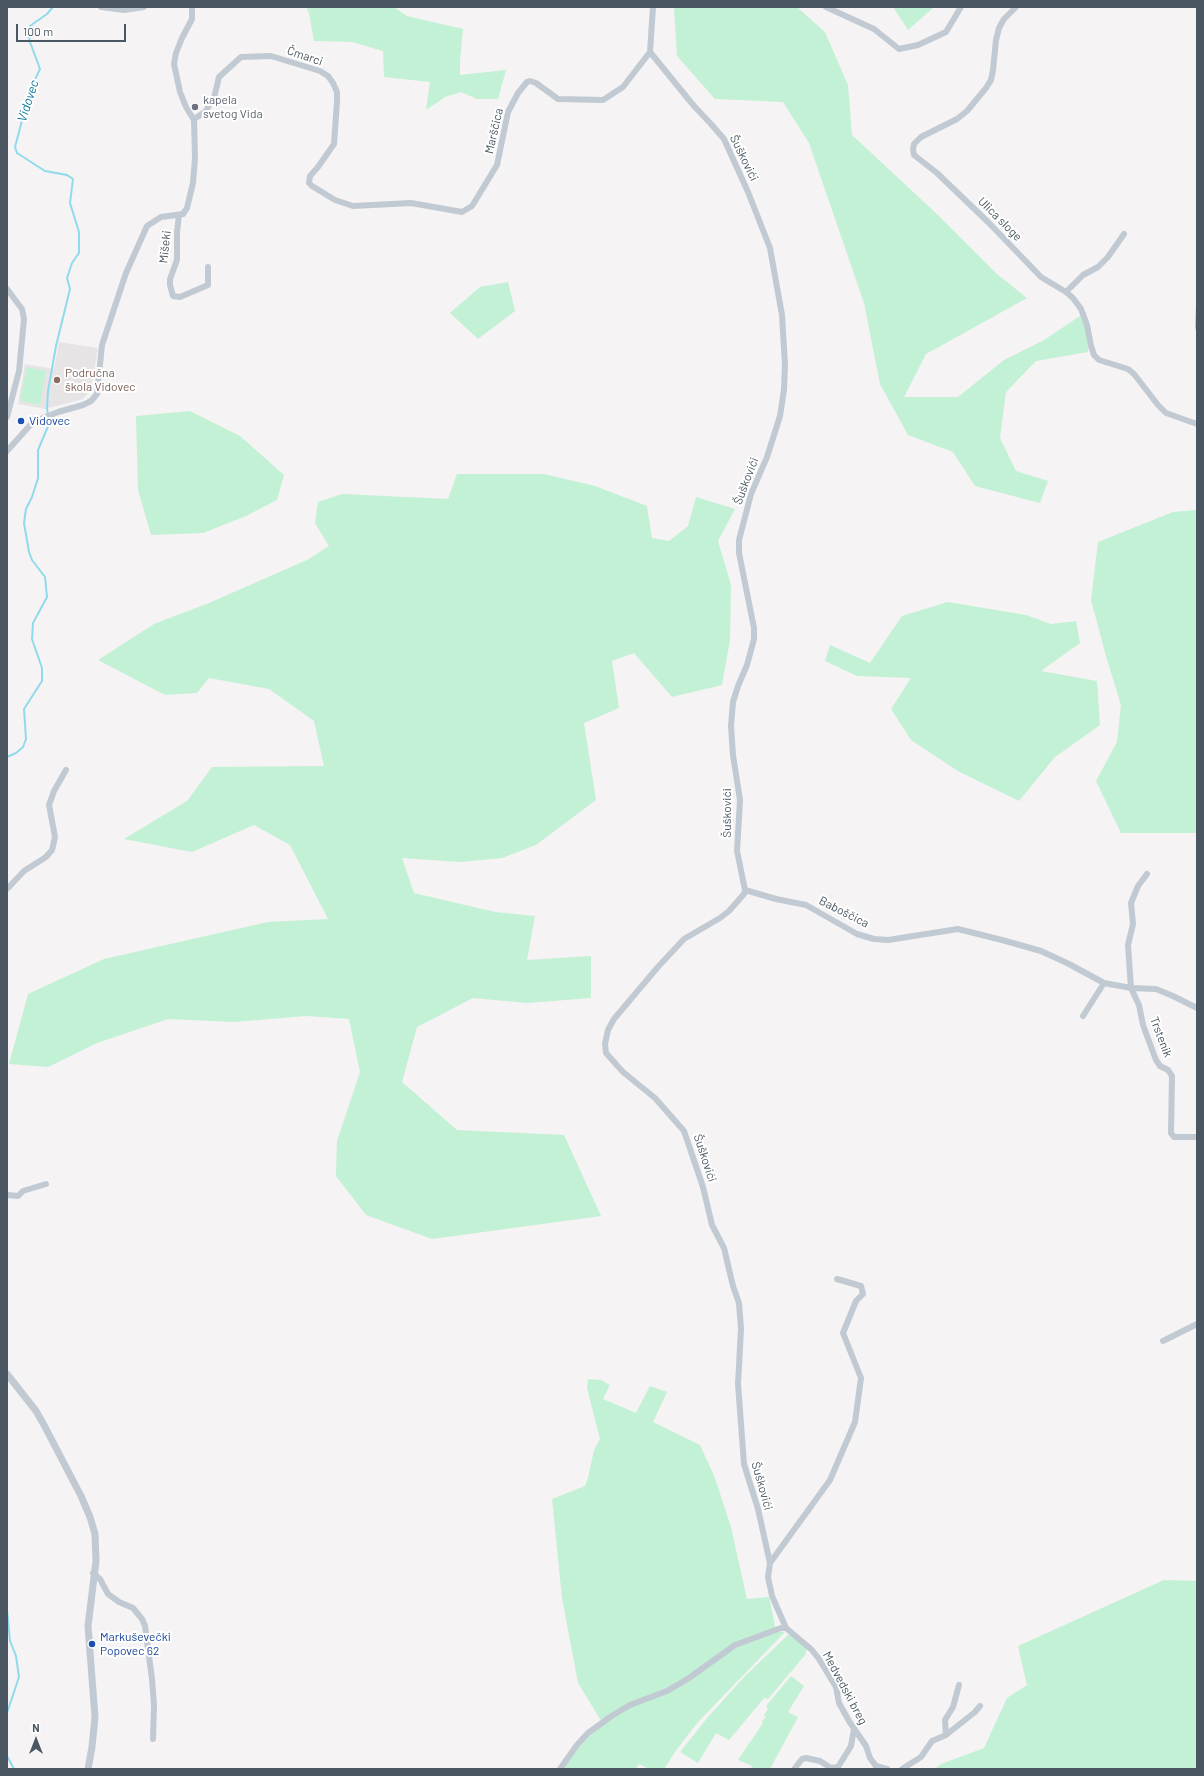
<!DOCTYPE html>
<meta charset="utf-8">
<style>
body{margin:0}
#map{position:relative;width:1204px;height:1776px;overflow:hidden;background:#f5f3f3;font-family:Barlow,sans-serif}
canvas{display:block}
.frame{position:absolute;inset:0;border:8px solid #4a5661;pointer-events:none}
.north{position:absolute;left:16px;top:1720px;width:40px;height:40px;-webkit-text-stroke:3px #fff;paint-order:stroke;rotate:0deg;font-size:11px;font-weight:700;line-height:16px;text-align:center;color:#4a5661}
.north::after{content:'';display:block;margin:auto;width:14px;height:18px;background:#4a5661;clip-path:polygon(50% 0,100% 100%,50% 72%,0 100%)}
.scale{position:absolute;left:16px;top:24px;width:110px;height:18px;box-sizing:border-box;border:2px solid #4a5661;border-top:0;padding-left:5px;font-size:12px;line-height:14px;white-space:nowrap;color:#4a5661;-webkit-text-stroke:3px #fff;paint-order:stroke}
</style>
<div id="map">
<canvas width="1204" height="1776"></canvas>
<div class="frame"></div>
<div class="north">N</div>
<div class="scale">100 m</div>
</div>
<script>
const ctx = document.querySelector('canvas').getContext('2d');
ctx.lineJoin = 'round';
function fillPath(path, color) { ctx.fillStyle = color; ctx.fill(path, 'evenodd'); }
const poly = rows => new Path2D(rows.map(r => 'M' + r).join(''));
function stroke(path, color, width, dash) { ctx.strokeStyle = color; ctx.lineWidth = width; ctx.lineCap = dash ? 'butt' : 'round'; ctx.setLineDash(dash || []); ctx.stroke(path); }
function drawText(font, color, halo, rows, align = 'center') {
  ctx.font = font + ' Barlow,sans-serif'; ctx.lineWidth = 4; ctx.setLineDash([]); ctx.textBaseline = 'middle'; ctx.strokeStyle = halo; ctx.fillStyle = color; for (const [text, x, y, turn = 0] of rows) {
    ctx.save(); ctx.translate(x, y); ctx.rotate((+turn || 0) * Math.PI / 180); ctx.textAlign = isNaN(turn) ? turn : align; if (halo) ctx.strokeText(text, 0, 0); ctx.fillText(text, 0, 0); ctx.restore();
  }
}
const education = poly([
 [59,342,98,348,91,390,83,399,45,409,18,404,25,364,54,369]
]);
const green = poly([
 [306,7,394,7,407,16,463,29,460,61,460,75,506,70,498,99,477,99,461,92,445,97,426,110,430,82,384,77,383,51,352,42,314,41,309,13],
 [674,7,797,7,825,32,848,85,852,135,939,216,997,274,1027,298,926,354,904,397,958,397,1004,360,1044,340,1086,312,1088,352,1036,361,1006,392,1000,438,1016,471,1048,481,1040,503,975,486,953,452,908,435,880,384,864,303,809,143,783,102,715,99,677,56],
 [893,7,934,7,908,30],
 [508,282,515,311,478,339,450,313,480,287],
 [27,367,46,371,40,405,20,401],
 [190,411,240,436,284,475,277,500,246,516,203,533,151,535,138,490,136,416],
 [457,474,544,474,595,486,647,506,652,538,669,541,688,526,696,497,735,509,718,541,731,585,730,640,722,685,672,697,634,653,612,661,619,708,584,723,596,800,536,845,502,858,460,862,402,858,414,893,495,912,535,916,527,960,591,956,591,998,527,1003,473,998,417,1027,402,1082,457,1130,564,1135,601,1216,432,1239,366,1215,336,1176,337,1141,360,1072,349,1019,306,1016,234,1022,168,1019,97,1043,48,1067,9,1064,28,994,104,959,268,922,328,919,290,845,254,825,192,852,124,839,187,801,212,767,324,766,314,721,269,689,209,678,197,693,165,695,98,660,154,624,209,603,309,559,329,546,315,523,318,502,342,494,448,499],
 [1197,510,1197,833,1121,833,1096,781,1117,742,1121,705,1106,656,1091,600,1098,542,1173,512],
 [948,602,1026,615,1051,624,1076,621,1080,643,1041,671,1097,681,1100,725,1055,757,1019,801,958,771,911,740,891,709,911,678,857,676,825,661,830,645,870,663,902,616],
 [588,1379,601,1380,610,1385,603,1399,636,1413,650,1386,667,1392,653,1422,700,1445,715,1478,731,1527,747,1599,769,1597,776,1631,785,1632,698,1722,677,1749,664,1769,649,1769,639,1764,636,1769,563,1769,584,1741,604,1723,600,1719,578,1683,562,1598,552,1499,585,1486,588,1478,594,1450,600,1439,587,1388],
 [1164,1580,1197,1581,1197,1769,935,1769,941,1764,984,1748,1007,1698,1027,1685,1018,1646],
 [789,1634,807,1648,805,1655,768,1699,764,1698,729,1740,716,1733,698,1763,680,1752,708,1717,745,1676],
 [791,1676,804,1686,788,1712,798,1717,770,1769,751,1769,752,1766,738,1760,763,1723,762,1721,766,1717,764,1715,768,1709,766,1706]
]);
const stream = poly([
 [1197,303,1196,327,1197,331],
 [7,757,16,753,23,747,26,739,24,709,42,681,42,668,32,639,33,623,47,597,45,577,32,560,29,552,24,523,26,509,32,497,38,478,38,450,49,424,47,408,48,391,56,346,70,289,67,278,72,263,79,253,79,232,70,203,73,179,67,175,45,171,17,153,15,147,30,90,40,69,30,42,28,31,30,26,47,14,53,7],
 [7,1610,10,1641,16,1656,19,1677,7,1713],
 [7,1756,14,1769]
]);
const minor = poly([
 [101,7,124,10,144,7],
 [653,7,650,52,694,106,711,124,724,139,748,192,770,248,782,315,785,365,784,390,780,416,767,457,751,494,739,540,739,553,754,628,754,639,747,665,738,686,733,702,731,726,733,755,740,800,737,851,745,890,744,894,729,911,720,918,684,939,657,968,614,1019,608,1030,605,1044,606,1053,623,1072,655,1098,684,1131,703,1187,712,1225,724,1248,733,1286,739,1303,741,1329,738,1384,744,1464,758,1509,770,1563],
 [826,7,874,29,899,49,918,45,946,32,961,7],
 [1016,7,1004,19,999,28,996,40,993,70,991,80,986,88,967,111,957,119,921,137,914,144,913,149,914,155,937,173,988,222,1041,277,1066,292,1073,298,1081,309,1087,325,1091,346,1094,355,1099,360,1128,369,1134,374,1158,405,1166,413,1197,424],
 [194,119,205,112,214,98,219,77,241,57,271,56,320,71,328,76,333,83,337,92,337,101,334,144,318,167,310,176,309,183,312,186,335,200,353,206,411,203,462,212,472,206,497,165,508,112,518,93,527,82,530,81,536,83,558,99,603,100,623,87,650,52],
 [179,215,177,232,177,260,170,279,170,285,173,296,180,297,208,285,208,267],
 [7,289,22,309,24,319,19,371,7,417],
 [1066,292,1083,275,1098,267,1108,257,1124,234],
 [7,451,33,422,58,412,83,405,91,401,97,394,102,345,126,273,147,226,161,217,183,214,187,208,193,183,195,158,194,120,186,107,180,92,174,64,176,53,182,38,192,19,192,7],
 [1147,874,1138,886,1131,903,1133,924,1128,945,1131,988,1156,989,1173,996,1197,1008],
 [7,889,24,871,46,857,52,850,55,837,49,805,54,791,66,770],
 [745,890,776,899,806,905,857,934,874,939,888,940,958,929,1002,940,1041,951,1069,964,1104,983,1131,988,1139,1005,1143,1025,1156,1060,1160,1066,1168,1070,1172,1076,1171,1133,1174,1137,1197,1137],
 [1083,1016,1104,983],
 [7,1195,18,1196,23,1191,46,1184],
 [1163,1341,1197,1324],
 [93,1573,100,1579,108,1594,119,1602,133,1608,142,1619,145,1626,152,1679,154,1705,153,1739],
 [786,1628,812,1650,819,1659,836,1687,839,1703,849,1721,866,1746,870,1758,876,1766,876,1769],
 [946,1735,945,1720,953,1707,959,1685],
 [876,1766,887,1769],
 [795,1768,802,1759,806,1758,820,1761,831,1768,838,1767,851,1746,854,1729],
 [560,1769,577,1745,588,1733,613,1715,630,1705,667,1691,689,1678,735,1645,781,1628,786,1628,772,1596,768,1577,770,1563,830,1480,855,1422,861,1378,843,1333,856,1301,863,1294,861,1286,837,1279],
 [902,1769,921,1757,932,1741,946,1735,975,1712,980,1706]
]);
const tertiary = poly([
 [7,1374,36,1411,44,1425,81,1496,90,1517,95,1534,96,1561,88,1626,95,1717,92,1747,88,1769]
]);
const markers = [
 [195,107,4,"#6b7280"],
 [57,380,4,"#8d6e63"],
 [21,421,4,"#1a4fb4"],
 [92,1644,4,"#1a4fb4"]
];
const streetNames = [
 ["Čmarci",305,56,19],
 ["Marščica",494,131,-77],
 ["Šuškovići",744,158,64],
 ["Ulica sloge",1000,219,45],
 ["Mišeki",165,247,-84],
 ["Šuškovići",746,481,-69],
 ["Šuškovići",727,813,-90],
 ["Baboščica",844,912,27],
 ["Trstenik",1161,1037,69],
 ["Šuškovići",705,1158,72],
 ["Šuškovići",762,1486,74],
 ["Medvedski breg",845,1688,62]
];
const worshipNames = [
 ["kapela",203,100],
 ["svetog Vida",203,114]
];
const educationNames = [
 ["Područna",65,373],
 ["škola Vidovec",65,387]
];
const transitNames = [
 ["Vidovec",29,421],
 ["Markuševečki",100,1637],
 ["Popovec 62",100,1651]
];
const waterNames = [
 ["Vidovec",28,101,-72]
];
fillPath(education, '#e6e4e5');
fillPath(green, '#c3f1d5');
stroke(stream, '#90daee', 2);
stroke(minor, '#c1cad2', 6);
stroke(tertiary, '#c1cad2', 7);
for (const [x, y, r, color] of markers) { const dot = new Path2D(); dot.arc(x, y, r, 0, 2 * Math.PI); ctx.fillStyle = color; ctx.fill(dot); stroke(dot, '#fff', 1.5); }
drawText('12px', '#4a5661', '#fff', streetNames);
drawText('12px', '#5b616d', '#fff', worshipNames, 'left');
drawText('12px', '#785e54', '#fff', educationNames, 'left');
drawText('12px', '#164399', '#fff', transitNames, 'left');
drawText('italic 13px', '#0c7c9b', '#fff', waterNames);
</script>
